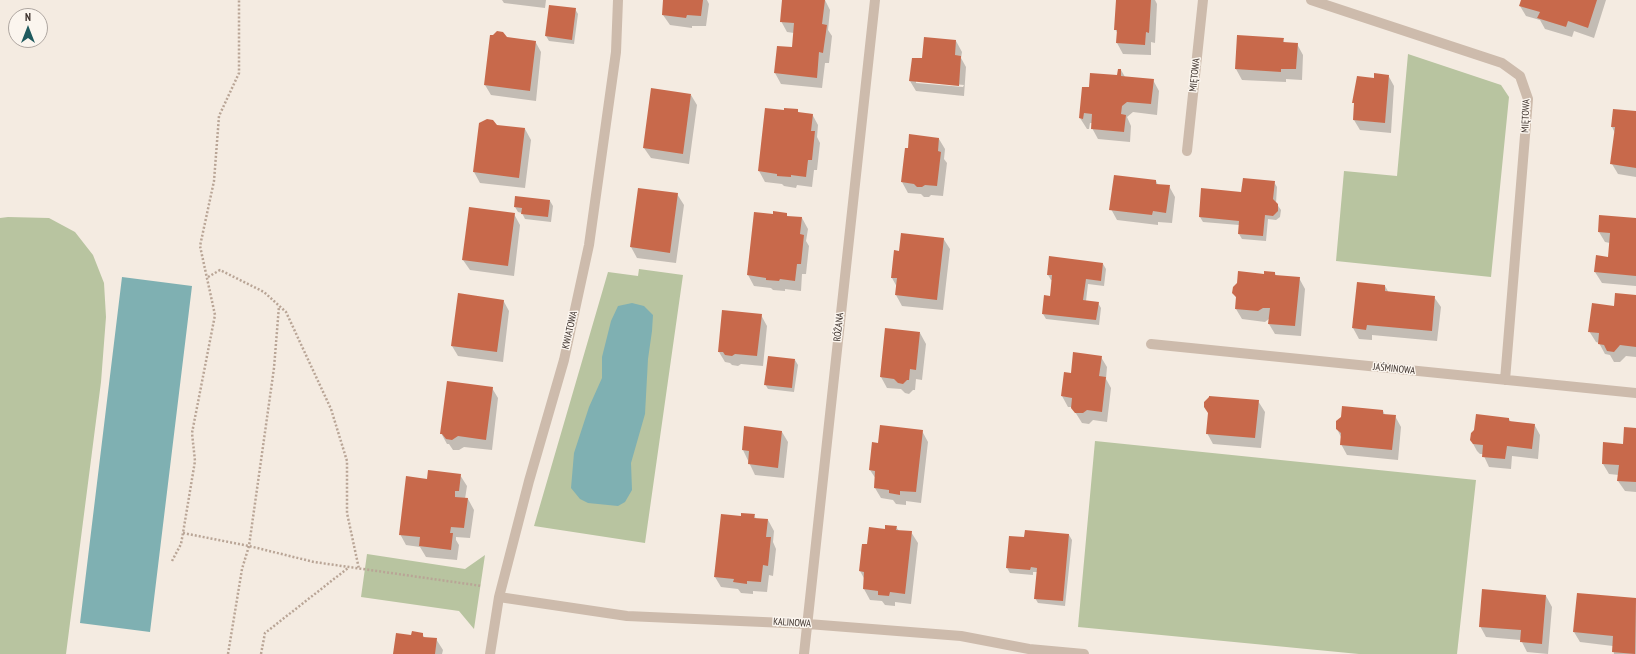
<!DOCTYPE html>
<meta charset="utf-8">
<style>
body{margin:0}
#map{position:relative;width:1636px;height:654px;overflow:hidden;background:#f4ebe1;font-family:"PT Sans Narrow",sans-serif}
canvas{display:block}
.north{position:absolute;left:8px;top:8px;width:40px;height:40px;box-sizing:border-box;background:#fbf5ee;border:1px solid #aea6a0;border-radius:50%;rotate:0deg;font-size:11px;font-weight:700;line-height:16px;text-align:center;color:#3b302b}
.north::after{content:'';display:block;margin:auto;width:14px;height:18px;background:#1f5a5e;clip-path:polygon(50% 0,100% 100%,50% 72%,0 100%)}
</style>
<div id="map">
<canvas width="1636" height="654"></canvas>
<div class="north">N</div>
</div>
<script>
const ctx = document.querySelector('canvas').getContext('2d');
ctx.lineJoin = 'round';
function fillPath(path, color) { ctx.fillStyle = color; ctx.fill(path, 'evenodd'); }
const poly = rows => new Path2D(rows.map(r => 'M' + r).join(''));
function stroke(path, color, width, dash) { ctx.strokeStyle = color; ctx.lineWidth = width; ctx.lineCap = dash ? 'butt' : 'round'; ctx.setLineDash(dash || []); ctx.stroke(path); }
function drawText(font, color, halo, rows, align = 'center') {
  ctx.font = font + ' "PT Sans Narrow",sans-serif'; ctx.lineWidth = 3; ctx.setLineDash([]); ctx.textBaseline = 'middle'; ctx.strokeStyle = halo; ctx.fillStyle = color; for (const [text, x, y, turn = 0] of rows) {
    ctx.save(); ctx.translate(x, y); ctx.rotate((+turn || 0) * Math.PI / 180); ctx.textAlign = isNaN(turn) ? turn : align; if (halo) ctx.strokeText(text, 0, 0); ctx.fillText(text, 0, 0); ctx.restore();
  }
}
const green = poly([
 [1408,54,1501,85,1509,97,1491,277,1336,261,1344,171,1397,176],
 [8,217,49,218,75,232,93,255,104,283,106,317,101,382,66,654,0,654,0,218],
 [639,269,683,275,645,543,534,526,608,272,638,276],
 [1095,441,1476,480,1457,654,1359,654,1078,627],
 [367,554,465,569,485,555,474,629,459,611,361,597]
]);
const water = poly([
 [122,277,192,286,150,632,80,623],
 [632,303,644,306,653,315,652,331,648,359,645,414,631,463,632,490,625,502,618,506,588,503,580,499,571,488,574,453,589,407,602,378,602,357,611,321,618,306]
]);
const shadow = poly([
 [502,0,546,0,545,8,504,3],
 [663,0,707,0,709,4,706,26,692,26,692,28,670,25,663,15],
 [783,0,825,0,830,10,828,30,832,36,829,63,825,63,822,88,781,84,775,73,793,49,794,33,787,32,781,21],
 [1117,0,1155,0,1157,4,1155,43,1151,42,1151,55,1123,54,1117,43,1118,34,1115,29],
 [1522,0,1606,0,1594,38,1574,31,1572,37,1545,29,1540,20,1526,16,1520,6],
 [575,9,578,14,574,44,549,41,546,36],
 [1238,36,1283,39,1285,44,1297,44,1303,55,1302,80,1286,79,1286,82,1242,80,1236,69],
 [507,38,535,41,541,52,536,101,491,95,485,85],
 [956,41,962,52,961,58,966,67,964,96,916,91,910,81,923,59],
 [916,81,964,85,963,87,916,83],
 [1121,70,1125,77,1153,80,1159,91,1157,115,1133,112,1127,117,1131,126,1130,142,1098,139,1092,128,1092,123,1090,123,1089,129,1087,129,1080,118,1089,88,1118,77],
 [1388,75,1394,86,1391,133,1360,130,1354,120,1354,92,1375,79],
 [691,95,697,105,689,164,651,158,644,148],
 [766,109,785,111,797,110,799,113,812,114,818,125,817,137,820,143,817,170,814,170,812,187,797,185,796,188,784,186,782,184,765,182,759,171],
 [1636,112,1636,177,1618,174,1612,164,1615,133,1612,127],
 [496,126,525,129,531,140,525,188,480,183,474,172],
 [939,139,945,149,944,159,947,163,943,196,931,195,929,197,924,197,921,194,908,193,902,182,906,149],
 [1156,181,1158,185,1169,186,1175,197,1172,223,1158,222,1158,225,1117,220,1111,209],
 [1274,182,1277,187,1276,203,1281,210,1280,217,1276,220,1268,219,1266,241,1242,239,1239,234,1239,225,1203,222,1200,217,1242,193],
 [677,194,684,205,676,263,637,258,631,247],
 [550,201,553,206,551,222,525,219,522,213,518,212,515,207],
 [514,214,520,225,514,276,470,270,463,260],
 [786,214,788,217,802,218,808,229,806,241,809,246,806,274,802,274,801,291,785,289,785,291,773,290,771,288,754,286,748,275,774,215],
 [1636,219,1636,286,1602,283,1595,272,1597,257,1609,258,1610,243,1605,242,1599,232],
 [943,238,950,249,943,310,902,306,896,295,897,287,892,278,900,252],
 [1103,264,1106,269,1104,286,1088,284,1086,301,1098,303,1101,308,1099,325,1046,319,1043,314,1051,298,1053,280,1051,280,1048,275],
 [1275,273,1276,276,1299,278,1305,289,1301,336,1275,334,1269,324,1270,318,1265,322,1242,319,1236,309,1237,299,1233,292,1265,275],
 [1358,283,1385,286,1389,293,1434,297,1441,307,1437,341,1372,335,1372,340,1359,339,1353,328],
 [1636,296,1636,357,1626,356,1620,362,1614,362,1610,355,1605,354,1599,343,1596,342,1589,331,1615,307],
 [503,300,509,311,503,362,458,356,452,346],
 [761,315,767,326,763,366,741,364,738,366,732,365,730,363,725,362,719,352],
 [920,333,926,344,922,380,916,379,915,390,913,390,909,394,905,393,901,389,887,388,881,377],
 [1101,357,1107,367,1106,379,1111,388,1107,422,1093,420,1089,424,1082,423,1072,407,1068,407,1062,396,1065,373,1072,374],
 [795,360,798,365,794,392,768,389,765,384],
 [492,388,498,398,492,450,464,447,459,450,453,450,449,444,447,444,441,433],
 [1258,401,1265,412,1261,448,1213,444,1207,433],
 [1383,411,1385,415,1395,416,1401,427,1398,460,1347,455,1341,444,1341,437,1337,429],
 [1509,419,1511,422,1534,424,1540,435,1538,459,1512,456,1511,469,1489,467,1483,454,1480,454,1477,451,1471,440,1475,431],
 [1636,429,1636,492,1625,491,1618,481,1619,475,1609,474,1603,464,1624,445],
 [922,431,928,442,921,503,906,501,906,505,896,504,893,500,881,498,875,488,876,479,870,470,879,444],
 [782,432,788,442,784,478,755,475,743,450],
 [460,475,467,486,465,499,468,499,474,510,470,538,456,537,456,540,459,545,457,560,426,557,420,547,406,545,400,534,428,480],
 [754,515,756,519,768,520,774,531,773,542,776,549,773,576,769,575,767,592,753,591,753,594,741,593,738,589,721,587,715,577],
 [896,527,899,531,911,532,918,543,911,604,895,602,895,606,885,605,882,601,870,600,864,589,865,580,860,571,862,545,868,545,886,530],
 [1069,535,1072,540,1065,606,1038,603,1035,598,1038,572,1033,572,1033,575,1010,573,1007,568,1025,539],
 [1578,594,1636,599,1636,654,1614,654,1613,646,1580,642,1574,632],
 [1546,596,1552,607,1548,654,1527,652,1521,640,1486,637,1480,626],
 [422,634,425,638,436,639,443,650,442,654,394,654,412,636]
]);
const building = poly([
 [663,0,703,0,701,16,687,15,686,18,662,15],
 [782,0,825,0,822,24,827,25,823,53,819,52,817,78,774,73,777,46,792,47,794,23,780,22],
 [1116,0,1151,0,1149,33,1146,32,1145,45,1116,43,1117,30,1114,30],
 [1521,0,1597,0,1588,28,1568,21,1566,27,1537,18,1540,12,1519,6],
 [549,5,576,8,572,40,545,36],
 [497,31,503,32,507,37,536,41,530,91,484,85,490,35,493,35],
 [1237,35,1284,38,1283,42,1298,43,1296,69,1281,69,1281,72,1235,69],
 [924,37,956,40,955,55,961,56,959,86,909,81,912,58,922,58],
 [1118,69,1121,69,1121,76,1154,79,1151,104,1127,102,1122,106,1121,114,1126,115,1124,132,1091,129,1092,114,1084,113,1083,119,1079,118,1082,87,1089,87,1090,73,1117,75],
 [1374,73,1389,75,1385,123,1353,120,1354,103,1352,103,1357,76,1374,78],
 [651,88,691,94,683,154,643,148],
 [765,108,784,110,784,108,798,109,798,112,813,114,811,131,815,131,812,160,808,160,806,177,791,175,791,177,777,176,777,174,758,171],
 [1613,109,1636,111,1636,168,1610,164,1615,127,1611,127],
 [487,119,493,120,497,125,525,128,519,178,473,172,479,123],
 [909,134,939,138,938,151,941,152,937,186,925,185,922,187,917,187,914,184,901,182,905,148,908,148],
 [1114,175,1156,180,1156,184,1170,185,1166,213,1153,211,1152,215,1109,210],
 [1243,178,1275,181,1273,199,1278,204,1278,211,1273,216,1265,215,1263,236,1238,234,1239,221,1199,217,1201,188,1241,192],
 [638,188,678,193,670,253,630,247],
 [515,196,550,200,548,217,521,214,522,208,514,207],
 [469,207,515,213,508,266,462,260],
 [773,211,787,213,787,216,802,217,800,234,804,235,801,264,797,264,795,281,780,279,779,281,766,280,766,278,747,275,754,212,773,214],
 [1599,215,1636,218,1636,276,1594,272,1596,255,1608,257,1610,233,1598,232],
 [901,233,944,238,937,300,895,295,897,278,891,278,894,250,899,251],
 [1049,256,1103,263,1101,281,1086,279,1083,300,1099,302,1096,320,1042,314,1044,295,1050,296,1052,275,1047,275],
 [1238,271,1264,274,1264,271,1275,272,1275,275,1300,277,1295,326,1268,324,1270,308,1263,308,1258,311,1235,309,1236,297,1232,293,1233,287,1237,283],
 [1357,282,1385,285,1385,291,1435,296,1432,331,1367,325,1366,330,1352,328],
 [458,293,504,300,497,352,451,346],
 [1615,293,1636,295,1636,347,1620,345,1614,352,1607,351,1604,345,1598,344,1599,333,1588,332,1592,303,1614,306],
 [722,310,762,314,757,356,735,354,732,356,725,355,723,352,718,352],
 [885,328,920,332,916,370,910,369,909,380,907,380,903,384,898,383,894,379,880,377],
 [1073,352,1102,356,1099,376,1106,377,1102,412,1087,410,1083,413,1075,413,1071,408,1072,398,1061,396,1064,372,1071,373],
 [768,356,795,359,792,388,764,385],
 [447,381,493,387,486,440,458,436,452,440,446,439,442,434,440,434],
 [1209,396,1259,400,1255,438,1206,434,1208,413,1204,407,1204,402,1209,397],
 [1342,406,1383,410,1383,414,1396,415,1392,450,1340,445,1341,433,1336,429,1336,421,1341,417],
 [1476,414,1509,418,1509,421,1535,424,1532,449,1507,446,1505,459,1482,457,1483,445,1473,444,1470,440,1471,433,1474,430],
 [880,425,923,430,916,492,900,491,900,495,889,493,889,490,874,488,875,471,869,470,872,442,878,443],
 [744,426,782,431,778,468,748,464,749,451,742,450],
 [1624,427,1636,428,1636,482,1617,481,1619,465,1602,464,1603,442,1623,444],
 [428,470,461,474,459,491,455,491,455,497,468,498,464,528,451,527,450,533,453,533,451,550,419,546,420,537,399,535,406,476,427,479],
 [741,513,755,514,754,518,768,519,766,537,771,537,768,566,763,565,761,582,747,581,747,584,733,582,734,579,714,577,721,514,741,516],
 [885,525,897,526,896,530,912,531,905,594,890,592,889,596,878,595,878,591,863,589,864,572,859,571,862,544,867,544,869,527,885,529],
 [1025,530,1069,534,1063,601,1034,599,1037,568,1031,567,1030,570,1006,568,1009,536,1024,537],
 [1482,589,1546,595,1542,644,1520,642,1521,630,1479,627],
 [1577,593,1636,598,1635,654,1612,652,1613,636,1573,632],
 [412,631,423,633,423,637,437,638,435,654,393,654,396,633,411,635]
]);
const path = poly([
 [208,277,220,270,264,292,286,312,331,409,347,461,347,513,359,569],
 [183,533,249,546,314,562,482,586],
 [172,561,181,544,183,533,195,461,192,433,215,315,200,246,214,181,219,116,239,73,239,0],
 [228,654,242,569,249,546,274,368,279,306],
 [261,654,265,633,348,568]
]);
const minor = poly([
 [1311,0,1502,63,1520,76,1528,99,1505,380],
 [1187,151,1203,0],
 [1151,344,1636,393],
 [499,597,627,616,808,624,961,636,1029,649,1084,654],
 [490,654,499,597,529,481,564,360,589,245,616,52,618,0],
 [804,654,875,0]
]);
const streetNames = [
 ["MIĘTOWA",1195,75,-84],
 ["MIĘTOWA",1526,116,-88],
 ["RÓŻANA",839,327,-84],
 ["KWIATOWA",570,330,-77],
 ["JAŚMINOWA",1394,369,6],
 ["KALINOWA",792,623,3]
];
fillPath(green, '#b8c4a0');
fillPath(water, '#7fb0b2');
fillPath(shadow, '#0003');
fillPath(building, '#c8694b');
stroke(path, '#b9a596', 2.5, [2, 2]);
stroke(minor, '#cdbbac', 10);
drawText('10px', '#3b302b', '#fbf5ee', streetNames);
</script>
